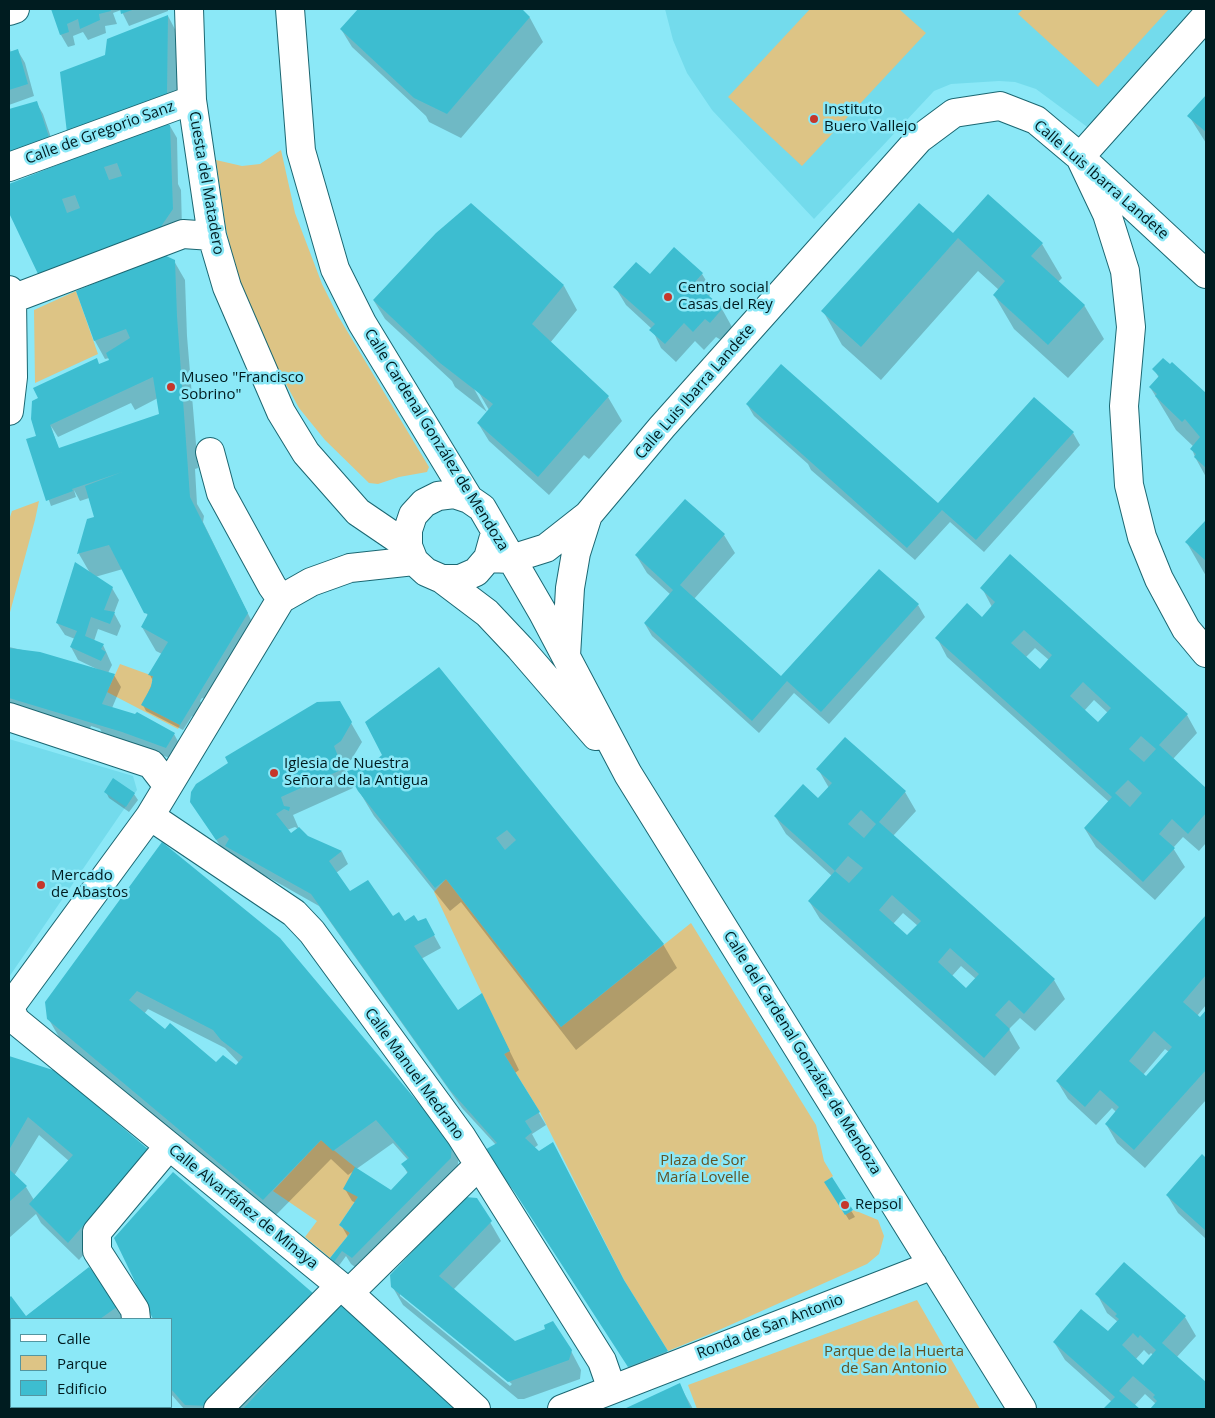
<!DOCTYPE html>
<meta charset="utf-8">
<style>
body{margin:0}
#map{position:relative;width:1215px;height:1418px;overflow:hidden;background:#8be8f7;font-family:"Open Sans",sans-serif}
canvas{display:block}
.frame{position:absolute;inset:0;border:10px solid #001c20;pointer-events:none}
.legend{position:absolute;left:10px;top:1318px;width:162px;height:90px;box-sizing:border-box;background:#8be8f7;border:1px solid #5396a1;margin:0;padding:6px 9px;list-style:none;font-size:15px;color:#001c20}
.legend li{display:flex;align-items:center;gap:10px;height:25px}
.legend b{width:25px;border:1px solid #5396a1}
</style>
<div id="map">
<canvas width="1215" height="1418"></canvas>
<div class="frame"></div>
<ul class="legend">
<li><b style="height:6px;background:#fff"></b>Calle</li>
<li><b style="height:14px;background:#ddc485"></b>Parque</li>
<li><b style="height:14px;background:#3dbdd0"></b>Edificio</li>
</ul>
</div>
<script>
const ctx = document.querySelector('canvas').getContext('2d');
ctx.lineJoin = 'round';
function fillPath(path, color) { ctx.fillStyle = color; ctx.fill(path, 'evenodd'); }
const poly = rows => new Path2D(rows.map(r => 'M' + r).join(''));
function stroke(path, color, width, dash) { ctx.strokeStyle = color; ctx.lineWidth = width; ctx.lineCap = dash ? 'butt' : 'round'; ctx.setLineDash(dash || []); ctx.stroke(path); }
function drawText(font, color, halo, rows, align = 'center') {
  ctx.font = font + ' "Open Sans",sans-serif'; ctx.lineWidth = 5; ctx.setLineDash([]); ctx.textBaseline = 'middle'; ctx.strokeStyle = halo; ctx.fillStyle = color; for (const [text, x, y, turn = 0] of rows) {
    ctx.save(); ctx.translate(x, y); ctx.rotate((+turn || 0) * Math.PI / 180); ctx.textAlign = isNaN(turn) ? turn : align; if (halo) ctx.strokeText(text, 0, 0); ctx.fillText(text, 0, 0); ctx.restore();
  }
}
const built = poly([
 [665,9,1200,9,1090,129,1036,89,1015,82,999,81,951,84,934,91,814,219,712,110,687,73,673,40],
 [9,739,133,776,137,790,9,977]
]);
const green = poly([
 [810,9,899,9,926,33,802,166,728,97],
 [1023,9,1169,9,1098,87,1018,14],
 [281,150,295,213,322,284,338,316,429,467,427,472,399,477,378,484,369,483,325,440,299,408,261,338,240,286,226,229,216,160,242,166,260,164],
 [76,291,98,354,35,383,34,310],
 [39,501,35,520,9,616,9,520,12,511],
 [120,664,153,676,151,687,142,705,180,725,178,729,107,692],
 [446,879,561,1027,691,923,816,1125,824,1161,833,1176,825,1182,845,1215,854,1210,878,1220,884,1236,879,1254,867,1264,710,1334,668,1351,624,1280,540,1112,504,1054,509,1051,434,892],
 [321,1140,355,1167,358,1197,339,1225,350,1233,330,1258,305,1237,317,1221,273,1191],
 [917,1300,980,1409,697,1409,688,1385]
]);
const shadow = poly([
 [52,9,168,9,168,11,129,26,121,10,113,13,117,24,105,26,106,33,88,40,83,32,73,36,75,45,68,47,61,35],
 [360,9,520,9,530,18,543,42,461,138,429,122,426,116,352,47,341,29],
 [168,16,178,35,177,115,106,56],
 [9,45,11,53,18,51,25,63,34,96,9,105],
 [1206,96,1206,143,1189,116],
 [36,102,43,114,56,152,9,170,9,111],
 [164,125,170,126,177,138,178,184,181,190,182,228,40,276,9,210,9,185],
 [988,196,1042,244,1062,278,1058,282,1084,305,1104,339,1068,378,1014,329,994,295,999,290,978,271,881,380,842,345,823,311,953,235],
 [174,261,185,280,187,336,198,468,195,469,197,504,204,516,203,522,254,626,209,700,202,698,200,701,204,708,198,719,192,716,183,730,146,711,143,705,153,681,150,675,162,654,156,651,142,627,148,616,123,569,95,577,112,588,119,600,114,613,121,626,117,636,98,629,94,641,103,645,112,665,108,673,114,675,121,687,112,708,136,715,137,714,174,734,181,747,173,759,104,736,100,729,91,726,89,731,9,708,9,647,40,654,101,671,78,660,71,647,75,639,65,635,57,623,90,573,79,554,88,520,96,518,89,498,80,501,74,490,76,497,51,506,28,440,37,436,99,365,111,367,109,358,105,359,95,341,77,292],
 [158,398,161,415,59,450,51,426,58,437,131,403,135,410],
 [702,274,713,292,708,297,722,309,732,327,721,340,716,337,704,350,695,341,676,362,661,348,652,329,626,305,615,287,650,275],
 [564,286,577,310,550,343,608,397,622,421,589,459,584,455,549,495,489,441,478,423,489,410,475,386,473,387,487,412,455,387,452,381,385,319,374,301],
 [1172,364,1206,395,1206,477,1195,457,1192,449,1194,447,1176,430,1150,387,1159,378,1154,369],
 [747,404,938,505,1073,433,1080,445,984,552,950,522,915,560,811,470,808,464,754,416],
 [1205,523,1206,523,1206,576,1187,543],
 [724,535,735,553,694,599,781,678,918,605,925,617,829,724,794,693,759,733,652,636,645,624,671,595,647,573,636,555],
 [982,588,1187,715,1197,733,1173,759,1206,789,1206,843,1199,851,1183,837,1173,848,1185,867,1155,900,1096,847,1085,829,1109,802,947,657,937,638,982,618,992,607],
 [1035,648,1049,660,1040,670,1026,657],
 [1094,700,1108,713,1098,723,1084,711],
 [339,702,362,742,351,760,343,765,353,788,293,815,299,829,307,837,342,852,348,864,336,873,350,893,404,923,418,923,425,919,441,948,421,959,458,1012,482,995,519,1070,515,1073,546,1125,532,1134,538,1145,534,1148,628,1289,674,1363,636,1378,525,1207,512,1188,490,1165,496,1145,462,1108,319,906,234,858,228,858,191,801],
 [295,827,299,829,290,835,287,830],
 [366,723,663,944,677,968,576,1050,461,902,450,911,374,816,359,791,371,766,384,755],
 [845,739,905,792,916,811,893,836,1054,980,1065,999,1035,1031,1020,1018,1009,1029,1020,1048,995,1076,820,919,809,901,832,876,786,834,775,816,818,800,829,788,818,769],
 [903,913,918,926,908,937,893,924],
 [961,966,976,979,967,990,952,976],
 [114,780,134,794,138,800,129,812,109,798,106,792],
 [162,843,451,1144,459,1157,457,1170,359,1270,351,1264,346,1256,338,1267,331,1258,348,1237,341,1225,356,1203,352,1201,345,1189,391,1191,408,1174,403,1165,408,1160,393,1143,348,1175,331,1159,274,1217,59,1037,48,1018],
 [148,1009,225,1048,239,1063,241,1073,216,1063,165,1031,144,1014],
 [1206,916,1206,1005,1197,1016,1200,1018,1206,1011,1206,1100,1145,1168,1117,1143,1106,1124,1116,1112,1112,1108,1096,1125,1068,1099,1057,1081],
 [1165,1049,1169,1052,1146,1078,1143,1075],
 [9,1057,56,1072,158,1169,79,1260,41,1223,36,1214,9,1238],
 [39,1135,69,1161,34,1200,26,1187,14,1176],
 [1202,1156,1206,1160,1206,1239,1178,1213,1167,1195],
 [832,1179,855,1217,849,1220,826,1182],
 [490,1222,501,1241,453,1290,515,1343,571,1351,581,1370,580,1379,524,1399,518,1399,403,1305,392,1286],
 [400,1293,512,1384,510,1386,400,1296],
 [115,1238,313,1294,424,1375,456,1409,184,1409,171,1394,171,1319,154,1319],
 [1124,1264,1185,1317,1196,1336,1176,1358,1206,1384,1206,1409,1151,1409,1156,1404,1145,1394,1134,1406,1138,1409,1105,1409,1112,1402,1065,1360,1054,1342,1108,1332,1118,1322,1107,1313,1097,1294],
 [1144,1350,1149,1355,1151,1353,1153,1355,1143,1367,1135,1360],
 [89,1269,104,1283,120,1304,123,1319,11,1319,11,1407,111,1407,112,1409,9,1409,9,1300,11,1298,26,1318],
 [679,1384,693,1409,627,1409]
]);
const building = poly([
 [51,9,110,9,111,11,99,14,100,20,80,29,78,19,67,24,69,32,60,35],
 [120,9,135,9,121,14],
 [358,9,522,9,530,17,447,114,414,98,340,29],
 [168,15,167,96,67,133,60,72,105,55,107,39],
 [18,49,28,84,9,90,9,52],
 [1206,95,1206,132,1187,116],
 [37,101,50,140,9,156,9,109],
 [164,123,170,125,173,209,160,228,39,276,9,213,9,184],
 [117,163,122,176,109,180,104,167],
 [75,195,80,208,67,213,62,199],
 [988,194,1043,243,1031,256,1085,305,1048,345,993,295,1005,281,958,238,861,347,821,311,919,203,953,233],
 [471,203,564,285,532,324,609,396,538,477,477,423,493,404,440,363,373,300,436,233],
 [674,247,703,273,694,283,723,308,710,323,705,319,693,332,684,323,665,344,649,330,655,324,613,287,636,262,650,274],
 [164,255,175,260,177,316,190,497,248,613,180,725,141,705,151,687,153,676,148,675,168,642,141,627,148,614,144,613,109,545,77,554,87,519,94,517,85,486,122,472,72,489,73,491,46,501,26,439,36,436,31,419,32,401,38,398,33,388,97,358,99,364,109,360,106,353,130,338,126,329,94,341,76,291],
 [153,377,159,414,59,448,50,425],
 [1163,358,1170,364,1172,362,1206,393,1206,468,1194,457,1196,454,1190,449,1200,437,1185,419,1182,422,1155,396,1157,394,1149,387,1159,376,1152,369],
 [781,364,938,503,1034,397,1074,432,976,540,942,510,907,548,746,404],
 [685,499,725,534,680,585,781,676,879,569,919,604,821,712,787,681,752,721,644,623,673,590,635,555],
 [1205,521,1206,522,1206,561,1185,542],
 [1010,554,1188,714,1159,745,1206,788,1206,813,1188,834,1172,819,1159,834,1175,848,1143,882,1084,828,1112,797,935,638,967,603,982,617,995,602,980,588],
 [1024,630,1052,655,1040,669,1011,643],
 [1083,682,1111,708,1098,722,1070,696],
 [1141,736,1156,749,1144,762,1129,749],
 [1128,780,1142,793,1130,807,1115,793],
 [75,562,113,587,104,610,115,612,110,624,91,617,85,636,104,644,101,649,106,652,101,661,70,647,77,631,56,623],
 [9,648,40,652,115,674,102,704,135,714,137,712,175,733,166,748,122,732,9,698],
 [439,667,664,944,561,1027,446,879,435,888,358,791,347,771,370,765,382,755,365,722],
 [507,830,516,840,505,850,496,838],
 [340,701,352,722,341,741,334,746,343,769,281,797,284,806,290,807,289,811,284,809,276,814,291,833,299,827,308,836,342,851,329,861,350,891,368,880,393,916,399,912,405,921,414,915,418,921,426,918,435,935,414,946,458,1010,482,993,510,1051,504,1054,540,1112,525,1121,532,1132,525,1138,539,1151,553,1142,624,1280,668,1351,628,1367,516,1194,503,1176,481,1152,497,1143,450,1090,311,894,225,846,229,839,225,835,216,840,190,802,191,792,196,784,228,763,225,757,317,702],
 [845,737,906,791,879,822,1055,979,1024,1014,1009,1000,995,1015,1010,1029,984,1058,808,901,835,871,774,816,803,784,818,798,832,783,816,769],
 [861,810,876,824,864,838,848,824],
 [848,856,863,868,849,883,835,871],
 [892,895,921,921,907,935,879,910],
 [950,948,979,974,966,988,938,962],
 [113,778,135,793,126,807,104,792],
 [162,842,280,938,452,1143,451,1158,352,1258,342,1251,334,1262,330,1258,350,1233,339,1225,358,1197,343,1189,355,1167,391,1190,408,1172,401,1164,409,1158,376,1120,333,1151,321,1140,263,1200,47,1019,45,1002],
 [137,991,213,1030,221,1040,243,1057,236,1065,223,1055,216,1062,170,1023,165,1029,129,1000],
 [1206,915,1206,975,1183,1002,1200,1017,1206,1010,1206,1070,1134,1150,1105,1124,1119,1107,1100,1090,1085,1107,1056,1081],
 [1154,1031,1172,1047,1146,1076,1129,1061],
 [9,1056,56,1071,149,1150,68,1243,29,1204,73,1155,28,1117,9,1150],
 [1202,1154,1206,1158,1206,1231,1166,1195],
 [9,1169,27,1186,9,1202],
 [173,1172,314,1294,210,1406,185,1405,171,1389,171,1319,153,1319,114,1238],
 [832,1177,853,1210,845,1215,824,1182],
 [465,1197,477,1198,492,1221,439,1276,515,1341,545,1329,544,1325,553,1321,572,1350,569,1360,508,1382,391,1287,390,1275],
 [1124,1262,1186,1316,1162,1343,1206,1382,1206,1409,1150,1409,1157,1401,1153,1397,1155,1395,1133,1376,1119,1391,1140,1409,1103,1409,1115,1397,1053,1342,1081,1309,1108,1331,1119,1319,1115,1316,1117,1314,1095,1294],
 [1133,1333,1138,1338,1140,1335,1156,1350,1143,1365,1122,1345],
 [89,1267,121,1304,100,1319,11,1319,11,1407,112,1407,114,1409,9,1409,9,1298,11,1296,26,1316],
 [339,1304,424,1374,457,1409,243,1409],
 [680,1383,691,1409,624,1409]
]);
const minor = poly([
 [189,9,192,100,212,236,227,287,281,412,306,453,358,512,408,546,414,561,426,572,442,579,487,613,520,648,596,736],
 [290,9,301,151,335,269,362,323,469,499,482,508,543,613,628,774,1022,1409],
 [9,11,15,9],
 [1206,16,1080,157,1107,214,1125,271,1131,327,1124,406,1129,485,1142,537,1159,579,1186,629,1206,653],
 [9,167,192,100],
 [9,290,12,299,13,377,9,411],
 [12,299,183,234,212,236],
 [210,452,221,493,272,586,281,599],
 [408,546,408,530,413,515,424,503,438,496,454,494,469,499],
 [488,558,511,559,546,548,588,515,662,427,919,139,954,113,1000,106,1036,120,1080,157,1206,274],
 [442,579,460,579,476,572,488,558,493,540],
 [566,656,570,588,576,553,588,515],
 [9,717,151,764,168,786],
 [150,816,294,913,312,932,461,1136,602,1361,609,1381,608,1391],
 [10,1007,150,816,281,599,311,582,350,568,414,561],
 [10,1007,15,1020,349,1293,476,1409],
 [349,1293,478,1166],
 [136,1319,135,1310,97,1251,97,1232,169,1146],
 [149,1407,150,1409],
 [218,1409,340,1286],
 [562,1409,933,1265]
]);
const markers = [
 [814,119,5,"#c5372b"],
 [668,297,5,"#c5372b"],
 [171,387,5,"#c5372b"],
 [274,773,5,"#c5372b"],
 [41,885,5,"#c5372b"],
 [845,1205,5,"#c5372b"]
];
const poiNames = [
 ["Instituto",824,110],
 ["Buero Vallejo",824,127],
 ["Centro social",678,288],
 ["Casas del Rey",678,305],
 ["Museo \"Francisco",181,378],
 ["Sobrino\"",181,395],
 ["Iglesia de Nuestra",284,764],
 ["Señora de la Antigua",284,781],
 ["Mercado",51,876],
 ["de Abastos",51,893],
 ["Repsol",855,1205]
];
const streetNames = [
 ["Calle de Gregorio Sanz",100,133,-20],
 ["Calle Luis Ibarra Landete",1101,180,41],
 ["Cuesta del Matadero",206,183,80],
 ["Calle Luis Ibarra Landete",695,392,-49],
 ["Calle Cardenal González de Mendoza",436,440,58],
 ["Calle del Cardenal González de Mendoza",802,1053,58],
 ["Calle Manuel Medrano",414,1074,54],
 ["Calle Alvarfáñez de Minaya",243,1207,39],
 ["Ronda de San Antonio",770,1327,-21]
];
const parkNames = [
 ["Plaza de Sor",703,1161],
 ["María Lovelle",703,1178],
 ["Parque de la Huerta",894,1352],
 ["de San Antonio",894,1369]
];
fillPath(built, '#73dbec');
fillPath(green, '#ddc485');
fillPath(shadow, '#0003');
fillPath(building, '#3dbdd0');
stroke(minor, '#1b6772', 30);
stroke(minor, '#fff', 28);
for (const [x, y, r, color] of markers) { const dot = new Path2D(); dot.arc(x, y, r, 0, 2 * Math.PI); ctx.fillStyle = color; ctx.fill(dot); stroke(dot, '#8be8f7', 2); }
drawText('15px', '#001c20', '#8be8f7', poiNames, 'left');
drawText('15px', '#001c20', '#8be8f7', streetNames);
drawText('15px', '#635324', '#8be8f7', parkNames);
</script>
